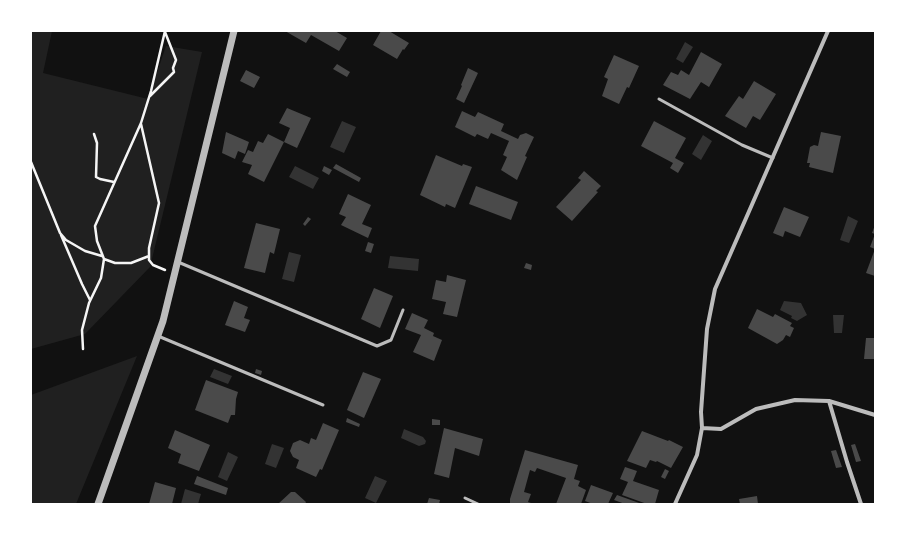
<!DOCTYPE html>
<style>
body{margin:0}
#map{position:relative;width:906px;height:535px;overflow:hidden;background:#111;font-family:Quicksand,sans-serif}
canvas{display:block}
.frame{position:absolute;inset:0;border:32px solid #fff;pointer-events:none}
</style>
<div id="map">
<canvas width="906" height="535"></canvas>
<div class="frame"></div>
</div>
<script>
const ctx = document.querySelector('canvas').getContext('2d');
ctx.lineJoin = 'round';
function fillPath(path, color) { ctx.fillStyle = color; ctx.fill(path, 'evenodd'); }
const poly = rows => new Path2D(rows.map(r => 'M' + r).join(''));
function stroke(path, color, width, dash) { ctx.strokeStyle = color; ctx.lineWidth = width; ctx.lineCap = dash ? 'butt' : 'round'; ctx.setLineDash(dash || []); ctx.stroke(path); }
const green = poly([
 [31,31,52,31,43,73,148,99,166,46,202,52,150,267,85,334,31,349],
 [137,356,76,504,31,504,31,395]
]);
const water = poly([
 [685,42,693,47,683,63,676,59],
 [342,121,356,127,344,153,330,147],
 [703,135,712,141,701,160,692,154],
 [295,166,319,178,313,189,289,177],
 [848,216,858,221,849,243,840,240],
 [289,252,301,255,294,282,282,279],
 [390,256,419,259,418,271,388,268],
 [784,301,801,303,807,315,797,321,791,318,792,316,780,310],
 [833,315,844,315,842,333,834,333],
 [214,369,232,376,228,384,210,377],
 [404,429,423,437,426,441,425,444,419,446,401,438],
 [272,444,284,448,276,468,265,464],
 [228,452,238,457,227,481,218,477],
 [375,476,387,481,376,503,365,498],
 [185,489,201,494,198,504,181,504]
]);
const building = poly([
 [285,31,335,31,347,38,339,51,311,35,306,43],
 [381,31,389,31,409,43,404,50,403,49,397,59,373,45],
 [701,52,722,64,709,87,701,82,690,99,663,85,671,72,678,75,681,70,689,75],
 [614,55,639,66,629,88,627,87,619,104,602,96,608,79,604,77],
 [337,64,350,72,347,77,333,69],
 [468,68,478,73,464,103,456,99,462,86,461,85],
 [246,70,260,77,254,88,240,81],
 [754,81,776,94,760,120,753,116,746,128,725,116,739,96,743,99],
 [287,108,311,118,297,148,284,142,264,182,248,174,252,165,242,162,248,150,253,152,258,141,263,143,268,134,284,142,290,128,279,123],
 [462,111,475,117,478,112,504,124,501,131,518,139,520,135,526,133,534,137,525,156,527,157,517,180,501,170,507,157,503,155,509,141,491,133,488,139,477,134,475,137,455,127],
 [654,121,686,138,675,158,684,163,678,173,670,168,673,163,641,146],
 [226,132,249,142,245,154,238,151,235,159,222,153],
 [821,132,841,136,833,173,809,167,810,163,807,163,810,147,814,145,818,146],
 [436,155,462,166,463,164,472,167,455,208,446,204,445,207,420,195],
 [336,164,361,178,359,182,333,168],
 [324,166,332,170,329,175,322,171],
 [584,171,601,186,596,191,598,192,572,221,556,207,581,180,578,178],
 [476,186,518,202,511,220,469,204],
 [348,194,371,205,362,224,372,228,368,238,341,225,346,217,339,214],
 [784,207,809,217,800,237,785,231,783,237,773,233],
 [308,217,311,219,305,226,303,224],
 [256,223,280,229,274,254,270,252,265,273,244,268],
 [875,225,875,276,866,273,875,249,870,247,875,234,872,233],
 [368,242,374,244,371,253,365,251],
 [526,263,532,265,531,270,524,268],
 [447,275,466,280,457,317,443,314,446,302,432,299,436,280,446,282],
 [374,288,393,296,380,328,361,319],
 [234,301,248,307,244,318,250,320,245,332,225,325],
 [757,309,773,317,775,314,792,323,790,326,794,328,790,337,786,335,783,340,777,344,748,328],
 [412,313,428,320,424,328,434,333,433,336,442,340,434,361,413,352,421,335,405,329],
 [866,338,875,338,875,359,864,359],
 [256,369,262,371,261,375,255,373],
 [363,372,381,379,364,418,347,410],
 [206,380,238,392,236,399,235,415,231,415,228,423,195,410],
 [347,418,360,424,359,427,346,422],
 [432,419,440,420,440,425,432,425],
 [323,423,339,430,322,470,320,469,316,477,296,468,299,460,293,457,290,451,293,443,300,440,309,444,311,438,316,440],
 [444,428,483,439,479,456,455,448,449,478,434,474],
 [175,430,210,445,199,471,178,463,181,454,168,448],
 [642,431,668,441,669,440,683,447,671,468,657,461,656,462,650,460,646,468,627,461],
 [855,444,861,461,856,462,851,445],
 [525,450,578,465,574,479,580,481,578,486,586,490,581,504,556,504,566,478,537,468,535,472,530,470,524,492,531,494,528,502,534,504,510,504,510,499],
 [836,450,842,467,836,468,831,451],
 [625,467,637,471,633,481,659,490,655,504,647,504,622,495,628,482,620,479],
 [665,469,669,471,665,479,661,477],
 [197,476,228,488,226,495,194,484],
 [155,482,176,488,172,504,149,504],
 [591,485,613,493,608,504,593,504,585,501],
 [291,492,295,492,306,502,305,504,278,504],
 [617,495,642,504,625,504,614,500],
 [757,496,758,504,740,504,739,499],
 [429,498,440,500,439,504,427,504]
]);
const path = poly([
 [150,96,174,72,173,68,176,60,165,32],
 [141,124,159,203,149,248,149,260,153,265,165,270],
 [94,134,97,143,96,177,100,179,114,182],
 [31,162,60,233,66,240,85,251,102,256],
 [61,235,82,284,90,300],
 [104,259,115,263,131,263,149,256],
 [83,349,82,330,89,303,101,278,104,259,97,241,95,226,141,123,151,91,165,31]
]);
const service = poly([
 [659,99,742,145,773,158],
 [178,262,377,346,391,340,403,310],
 [158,336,323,405],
 [465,498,478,504]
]);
const minor = poly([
 [829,401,847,462,861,504],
 [702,428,721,429,756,409,795,400,829,401,875,415],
 [675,504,697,455,702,428,701,412,707,329,715,289,828,31]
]);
const tertiary = poly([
 [98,504,163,321,234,31]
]);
fillPath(green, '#202020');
fillPath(water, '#333');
fillPath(building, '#4a4a4a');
stroke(path, '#f5f5f5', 2.5);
stroke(service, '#bcbcbc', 3);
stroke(minor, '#bcbcbc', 4);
stroke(tertiary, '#bcbcbc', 7);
</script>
